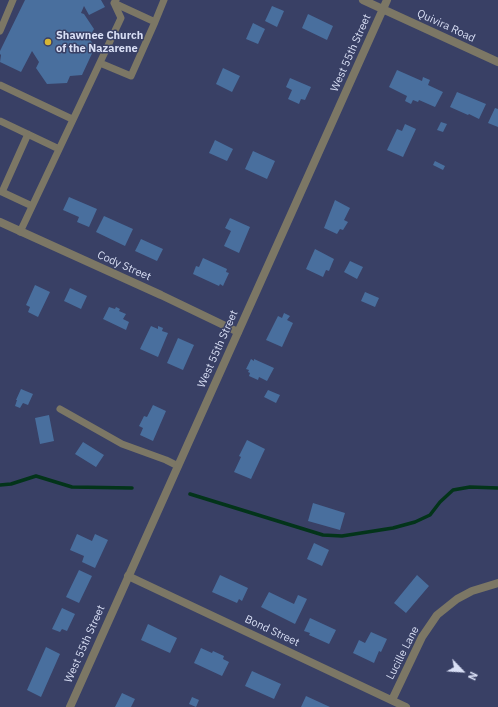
<!DOCTYPE html>
<style>
body{margin:0}
#map{position:relative;width:498px;height:707px;overflow:hidden;background:#394065;font-family:"IBM Plex Sans",sans-serif}
canvas{display:block}
.north{position:absolute;left:442px;top:651px;width:40px;height:40px;-webkit-text-stroke:3px #394065;paint-order:stroke;rotate:115deg;font-size:11px;font-weight:700;line-height:16px;text-align:center;color:#d9dff5}
.north::after{content:'';display:block;margin:auto;width:14px;height:18px;background:#d9dff5;clip-path:polygon(50% 0,100% 100%,50% 72%,0 100%)}
</style>
<div id="map">
<canvas width="498" height="707"></canvas>
<div class="north">N</div>
</div>
<script>
const ctx = document.querySelector('canvas').getContext('2d');
ctx.lineJoin = 'round';
const poly = rows => new Path2D(rows.map(r => 'M' + r).join(''));
function stroke(path, color, width, dash) { ctx.strokeStyle = color; ctx.lineWidth = width; ctx.lineCap = dash ? 'butt' : 'round'; ctx.setLineDash(dash || []); ctx.stroke(path); }
function fillPath(path, color) { ctx.fillStyle = color; ctx.fill(path, 'evenodd'); }
function drawText(font, color, halo, rows, align = 'center') {
  ctx.font = font + ' "IBM Plex Sans",sans-serif'; ctx.lineWidth = 3; ctx.setLineDash([]); ctx.textBaseline = 'middle'; ctx.strokeStyle = halo; ctx.fillStyle = color; for (const [text, x, y, turn = 0] of rows) {
    ctx.save(); ctx.translate(x, y); ctx.rotate((+turn || 0) * Math.PI / 180); ctx.textAlign = isNaN(turn) ? turn : align; if (halo) ctx.strokeText(text, 0, 0); ctx.fillText(text, 0, 0); ctx.restore();
  }
}
const stream = poly([
 [0,485,11,484,36,476,72,487,132,488],
 [190,494,323,535,342,536,393,528,415,522,430,515,440,502,453,490,470,487,498,488]
]);
const building = poly([
 [25,0,101,0,105,7,89,15,84,6,81,13,84,14,94,29,89,38,95,47,82,75,70,76,67,83,47,84,36,68,39,62,32,51,21,72,0,62,1,55,0,54,0,51],
 [272,6,284,11,277,27,265,21],
 [308,14,333,26,327,40,302,28],
 [253,23,265,29,258,44,246,39],
 [223,68,240,76,232,92,216,84],
 [397,70,422,81,423,77,430,80,428,85,443,92,435,107,419,100,418,102,413,100,411,104,405,101,407,96,389,87],
 [290,78,311,87,305,100,301,99,299,104,288,99,292,90,286,87],
 [457,92,486,104,479,119,469,114,468,115,450,107],
 [495,108,498,109,498,127,488,123],
 [441,122,447,124,443,132,437,130],
 [405,124,416,129,403,157,387,150,397,129,402,131],
 [215,140,233,149,227,161,209,153],
 [253,151,275,161,267,179,245,169],
 [435,161,445,166,443,170,433,165],
 [69,197,97,209,89,227,77,222,79,217,63,210],
 [335,200,350,208,344,220,348,222,343,230,340,229,337,234,324,228],
 [104,216,133,229,125,246,96,232],
 [230,218,250,227,239,253,224,246,231,231,225,228],
 [141,239,163,249,157,261,135,251],
 [315,249,334,259,329,271,326,270,323,277,306,269],
 [203,258,227,269,226,272,229,273,223,286,220,284,219,286,193,274,196,266,199,267],
 [350,261,363,267,357,279,344,272],
 [35,285,50,292,38,317,28,312,30,307,26,305],
 [70,288,87,296,81,309,64,301],
 [365,292,379,298,375,307,361,301],
 [109,307,115,309,116,307,120,309,119,311,126,314,123,319,129,322,126,330,103,319],
 [284,313,290,316,287,320,293,323,282,347,266,340,278,316,282,318],
 [151,326,158,329,158,326,163,328,162,331,168,333,158,357,140,349],
 [178,338,194,345,183,370,167,363],
 [251,359,254,361,254,359,274,368,267,381,259,377,258,380,249,376,250,373,248,372,249,370,246,369],
 [21,389,33,394,28,405,23,403,20,408,15,406,17,400,16,400],
 [268,390,280,395,276,403,264,397],
 [153,405,166,411,153,441,140,435,143,428,139,426,144,416,147,417],
 [49,415,54,441,40,444,35,418],
 [247,440,265,449,251,479,234,472,241,457,239,456],
 [83,442,104,455,96,467,75,454],
 [313,503,345,513,340,530,308,521],
 [77,534,92,541,95,534,108,540,95,568,82,562,84,556,70,550],
 [314,543,329,550,322,566,307,559],
 [79,570,92,576,79,603,66,597],
 [220,575,248,588,242,601,239,599,237,603,212,592],
 [417,575,429,586,406,613,394,603],
 [269,592,294,604,298,595,307,599,295,624,261,607],
 [62,608,75,614,67,631,62,629,60,632,52,629],
 [310,618,336,630,329,644,309,635,310,633,304,631],
 [148,624,177,638,170,653,141,640],
 [371,632,387,639,381,652,379,651,374,663,353,653,359,640,365,643],
 [46,647,60,654,41,697,27,690],
 [201,648,212,653,213,651,224,656,223,659,229,662,222,676,194,663],
 [252,671,281,684,274,699,245,686],
 [122,693,135,699,131,707,115,707],
 [306,696,330,707,301,707],
 [192,697,199,700,196,707,189,704]
]);
const service = poly([
 [114,3,155,22,164,0],
 [0,31,13,0],
 [100,63,131,76,155,22],
 [0,85,72,119],
 [0,121,59,149],
 [28,134,2,192,32,206],
 [20,232,121,18,114,3,116,0],
 [60,409,122,444,166,460,178,466]
]);
const minor = poly([
 [0,222,161,295,238,332],
 [128,576,406,707],
 [392,700,422,637,437,615,457,599,472,591,498,583]
]);
const tertiary = poly([
 [363,0,498,62],
 [70,707,387,0]
]);
const markers = [
 [48,42,4,"#d5b534"]
];
const streetNames = [
 ["Quivira Road",446,26,25],
 ["West 55th Street",351,53,-66],
 ["Cody Street",124,266,24],
 ["West 55th Street",218,349,-66],
 ["Bond Street",272,631,25],
 ["West 55th Street",85,644,-66],
 ["Lucille Lane",403,653,-63]
];
const poiNames = [
 ["Shawnee Church",56,36],
 ["of the Nazarene",56,49]
];
stroke(stream, '#03341a', 3.5);
fillPath(building, '#496f9e');
stroke(service, '#7c7765', 7);
stroke(minor, '#7c7765', 8);
stroke(tertiary, '#7c7765', 8);
for (const [x, y, r, color] of markers) { const dot = new Path2D(); dot.arc(x, y, r, 0, 2 * Math.PI); ctx.fillStyle = color; ctx.fill(dot); stroke(dot, '#394065', 1.5); }
drawText('11px', '#d9dff5', '#394065', streetNames);
drawText('bold 11px', '#d9dff5', '#394065', poiNames, 'left');
</script>
